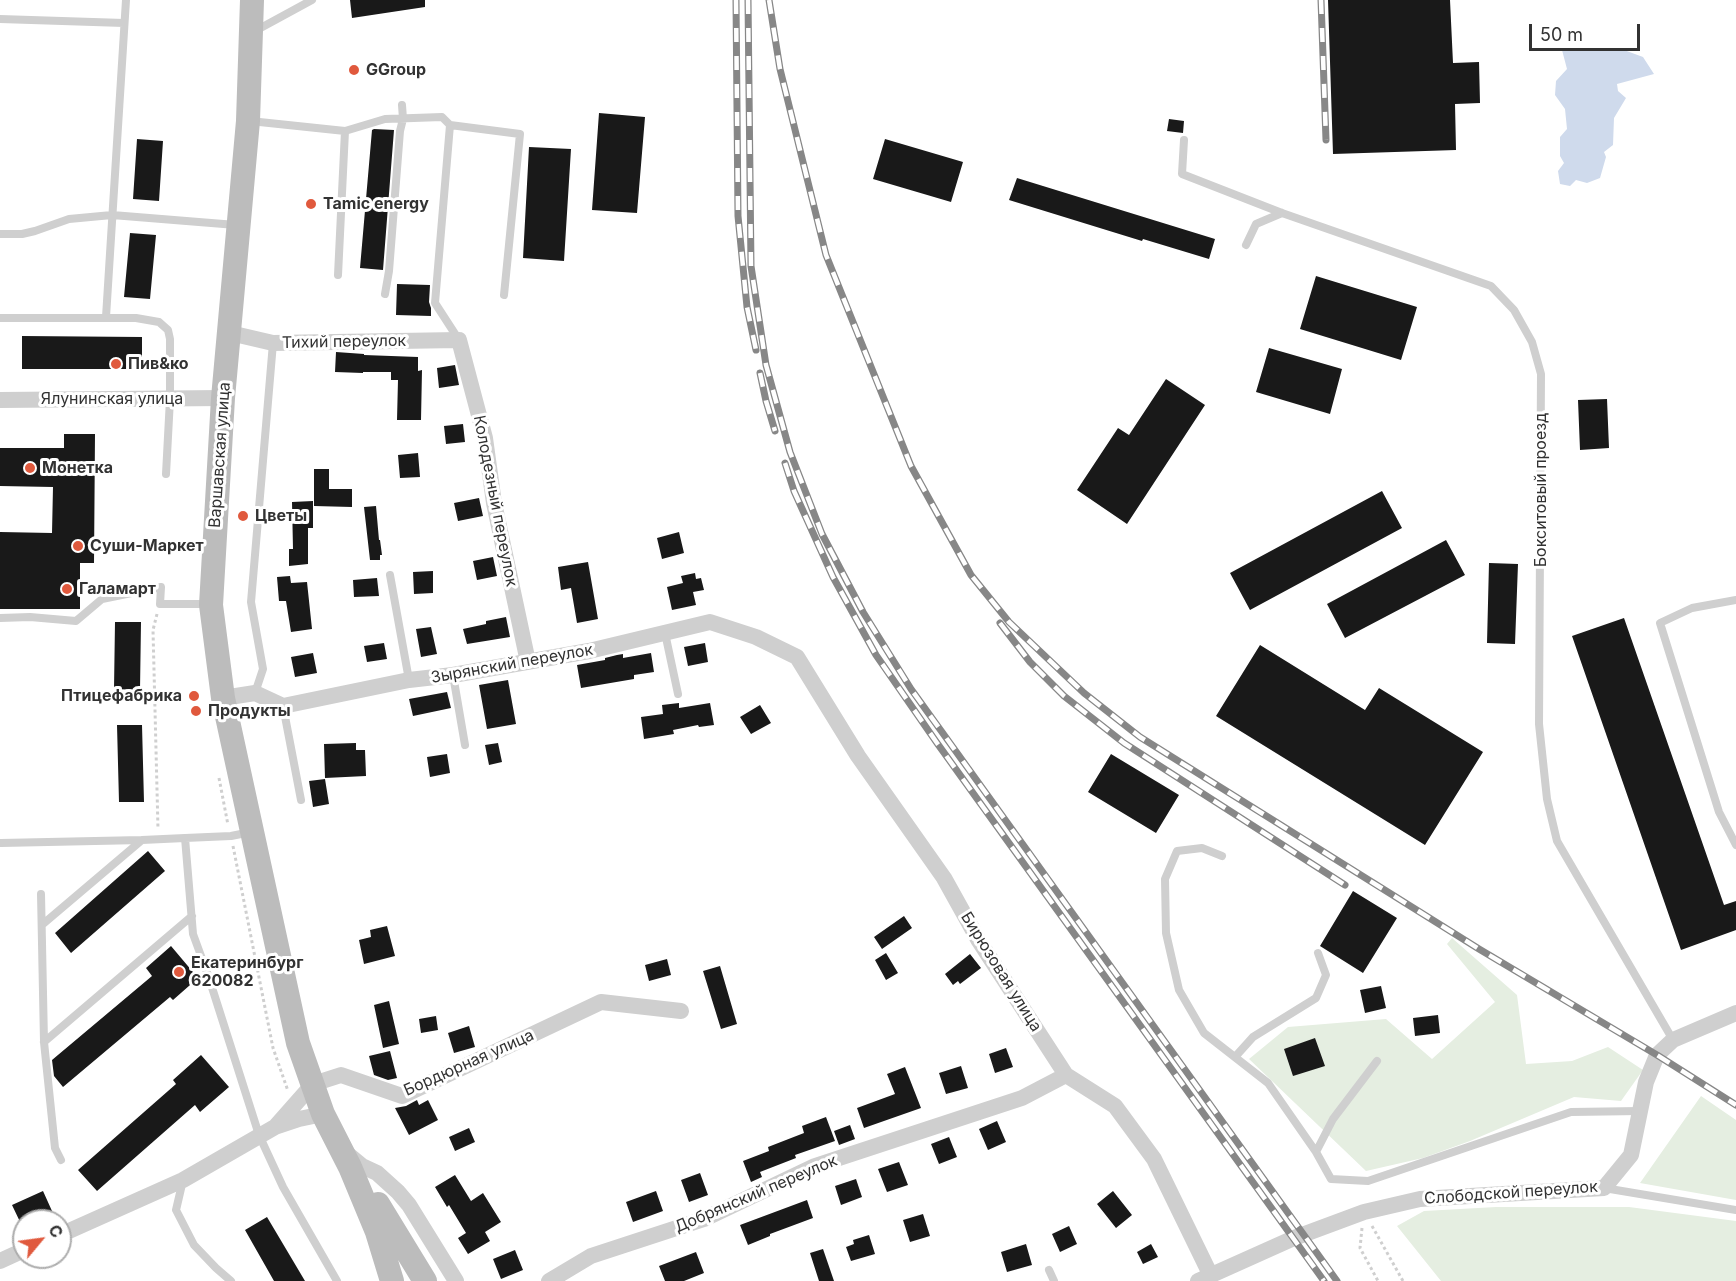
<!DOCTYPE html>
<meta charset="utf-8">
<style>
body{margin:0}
#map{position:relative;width:1736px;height:1281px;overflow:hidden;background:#fff;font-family:Inter,sans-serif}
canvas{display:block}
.north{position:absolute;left:12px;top:1209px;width:60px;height:60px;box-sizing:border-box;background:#fff;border:2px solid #adadad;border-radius:50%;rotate:61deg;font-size:16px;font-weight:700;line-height:24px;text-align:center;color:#323232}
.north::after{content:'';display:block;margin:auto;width:21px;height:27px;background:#e0593d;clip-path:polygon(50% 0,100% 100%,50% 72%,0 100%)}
.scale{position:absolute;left:1529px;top:24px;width:111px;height:27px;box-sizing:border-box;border:3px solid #323232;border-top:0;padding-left:8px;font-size:18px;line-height:21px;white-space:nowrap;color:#323232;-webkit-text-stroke:4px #fff;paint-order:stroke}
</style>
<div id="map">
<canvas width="1736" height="1281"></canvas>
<div class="north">С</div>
<div class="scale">50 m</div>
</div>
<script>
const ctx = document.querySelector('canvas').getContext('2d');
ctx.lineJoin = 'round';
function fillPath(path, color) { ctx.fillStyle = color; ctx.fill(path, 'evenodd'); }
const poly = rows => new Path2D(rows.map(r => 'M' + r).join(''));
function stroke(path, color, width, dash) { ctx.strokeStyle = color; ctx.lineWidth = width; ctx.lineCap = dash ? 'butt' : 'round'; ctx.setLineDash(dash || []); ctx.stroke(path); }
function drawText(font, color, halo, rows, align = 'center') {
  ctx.font = font + ' Inter,sans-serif'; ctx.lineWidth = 6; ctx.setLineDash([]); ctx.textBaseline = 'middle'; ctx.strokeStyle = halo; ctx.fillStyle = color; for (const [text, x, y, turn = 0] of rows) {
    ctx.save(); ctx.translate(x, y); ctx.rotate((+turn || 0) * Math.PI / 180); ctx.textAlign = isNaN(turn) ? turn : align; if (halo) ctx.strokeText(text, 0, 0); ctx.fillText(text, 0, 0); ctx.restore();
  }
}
const green = poly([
 [1452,938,1517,995,1526,1064,1572,1061,1608,1047,1643,1070,1621,1101,1574,1097,1470,1141,1423,1158,1366,1171,1249,1059,1288,1027,1386,1019,1432,1059,1495,1002,1447,944],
 [1701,1096,1736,1120,1736,1200,1640,1183],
 [1496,1207,1629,1207,1736,1221,1736,1281,1441,1281,1397,1226,1424,1211]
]);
const water = poly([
 [1589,48,1624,50,1643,57,1654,74,1617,84,1618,91,1626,98,1614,118,1613,145,1604,152,1606,157,1600,178,1587,183,1576,180,1570,186,1560,184,1558,171,1564,163,1560,156,1560,137,1567,129,1565,109,1555,95,1556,81,1567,69,1562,50]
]);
const building = poly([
 [350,0,425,0,425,7,352,18],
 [1328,0,1450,0,1453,63,1479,62,1480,103,1455,104,1456,150,1333,154],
 [599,113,645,117,637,213,592,210],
 [1169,119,1184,121,1183,133,1167,131],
 [374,129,394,130,383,270,360,268,372,130],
 [137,139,163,141,159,201,133,199],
 [885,139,963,162,951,202,873,179],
 [529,147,571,149,564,261,523,258],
 [1017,178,1215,239,1209,259,1143,239,1142,241,1009,200],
 [130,233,156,235,150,299,124,297],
 [1316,276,1417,307,1401,360,1300,329],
 [397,284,430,285,429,302,431,308,431,316,396,315],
 [22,336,142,337,142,369,22,369],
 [1269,348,1342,369,1330,414,1256,392],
 [336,352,364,354,364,355,418,357,418,371,422,370,421,420,397,420,398,380,391,380,391,372,363,372,363,373,335,372],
 [455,365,459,385,439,388,437,368],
 [1166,379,1205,405,1127,524,1077,490,1118,428,1129,435],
 [1607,399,1609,448,1580,450,1578,400],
 [463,424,465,442,446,444,444,426],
 [64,434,95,434,94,563,80,563,80,609,0,609,0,532,52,533,53,487,0,486,0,448,64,448],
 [418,453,420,477,400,478,398,455],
 [314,469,329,469,329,489,352,489,352,507,314,506],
 [1382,491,1402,528,1250,610,1230,573],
 [479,498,483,516,458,521,454,503],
 [313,501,313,528,308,528,308,564,289,566,289,549,293,549,292,502],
 [376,506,379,540,380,540,382,555,380,555,380,560,370,560,364,507],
 [679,532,684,553,662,559,657,538],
 [1446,540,1465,575,1345,638,1327,604],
 [493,557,497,576,477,580,473,561],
 [588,562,598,619,577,623,571,588,561,590,558,567],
 [1489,563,1518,564,1515,644,1487,643],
 [433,571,433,593,414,594,413,572],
 [695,573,696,579,701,578,704,590,693,592,696,605,672,610,667,587,683,583,681,576],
 [290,576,291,583,307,582,312,629,291,632,286,601,279,601,277,577],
 [377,578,379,596,354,597,353,580],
 [506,617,510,637,467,644,463,629,486,624,486,621],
 [1624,618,1724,905,1736,901,1736,930,1681,950,1572,636],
 [115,622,141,622,140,690,114,689],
 [431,627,437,654,421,657,416,629],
 [384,643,387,659,367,662,364,646],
 [705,643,708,662,688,666,684,647],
 [1260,645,1365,710,1379,688,1483,752,1425,845,1216,716],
 [313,653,317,673,295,677,291,657],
 [651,653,654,672,634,675,634,679,581,688,577,665,605,660,605,658,617,655,623,654,623,658],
 [508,680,516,724,487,729,479,685],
 [447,692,451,708,413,716,409,699],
 [679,703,679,708,710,703,714,725,699,727,698,725,673,730,674,734,644,739,641,717,663,714,662,705],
 [760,705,771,723,751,734,740,717],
 [117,725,142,725,144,802,119,802],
 [356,743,356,750,365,750,366,776,325,778,324,744],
 [498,743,502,762,489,765,485,745],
 [447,754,450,773,430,777,427,757],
 [1111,754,1179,795,1156,833,1088,792],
 [325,779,329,804,313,807,309,781],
 [148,851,165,871,71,953,55,933],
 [1353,891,1397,918,1363,973,1320,946],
 [904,916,912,928,882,949,874,937],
 [387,926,395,956,364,964,359,940,371,937,370,930],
 [171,946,198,978,173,1000,170,997,63,1087,54,1076,52,1060,152,976,146,968],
 [886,953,898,973,886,980,875,960],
 [970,954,981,968,960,984,958,981,953,985,945,974],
 [667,959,671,975,649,981,645,965],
 [720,966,737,1024,721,1029,703,971],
 [1381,986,1386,1008,1365,1013,1360,990],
 [389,1001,399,1044,383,1048,374,1005],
 [1438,1015,1440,1033,1415,1036,1413,1018],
 [436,1016,438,1030,421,1033,419,1019],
 [469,1026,475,1047,454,1053,448,1033],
 [1315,1038,1325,1066,1293,1076,1284,1049],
 [1006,1048,1013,1067,995,1073,989,1054],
 [390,1051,397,1078,388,1080,374,1075,369,1056],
 [201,1055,229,1087,200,1112,195,1105,97,1191,78,1170,176,1084,173,1080],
 [961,1066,968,1088,946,1094,939,1073],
 [905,1067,921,1108,864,1128,857,1108,895,1094,887,1074],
 [417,1100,419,1105,428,1100,438,1120,409,1135,395,1108,406,1106],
 [826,1117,835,1141,795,1155,796,1158,760,1172,762,1177,751,1182,743,1161,769,1151,768,1147,804,1133,802,1126],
 [997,1121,1006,1142,988,1150,979,1129],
 [850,1125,855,1139,839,1145,834,1131],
 [469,1128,475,1142,455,1151,449,1137],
 [949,1137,957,1157,939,1164,931,1144],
 [899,1162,908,1185,887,1192,878,1169],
 [700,1173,708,1195,689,1202,681,1180],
 [455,1175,471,1201,483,1193,501,1222,485,1232,490,1241,468,1254,458,1238,466,1233,449,1205,447,1207,435,1187],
 [856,1179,862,1197,841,1205,835,1186],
 [43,1191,52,1211,31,1221,24,1221,24,1224,22,1226,12,1205],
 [656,1191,663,1211,633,1222,626,1202],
 [1113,1191,1132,1215,1116,1228,1097,1204],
 [807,1200,813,1218,770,1234,770,1236,748,1245,740,1225],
 [923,1214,930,1236,910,1242,903,1220],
 [267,1217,305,1281,274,1281,245,1230],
 [1069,1226,1077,1244,1060,1252,1052,1234],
 [869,1235,875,1254,851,1261,846,1247,854,1244,853,1240],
 [1026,1244,1032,1265,1007,1272,1001,1252],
 [1151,1244,1158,1257,1143,1264,1137,1252],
 [823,1249,834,1281,819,1281,810,1253],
 [515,1250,523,1270,501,1279,493,1259],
 [696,1252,704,1273,684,1281,665,1281,659,1266]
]);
const path = poly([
 [157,614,153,630,158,829],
 [219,778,228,825],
 [233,846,273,1048,288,1091],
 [1372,1226,1403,1281],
 [1362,1228,1360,1248,1378,1281]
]);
const lane = poly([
 [0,19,124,23],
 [255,31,312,0],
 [250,121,345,131,385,119,442,117,450,125,520,134,504,295],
 [450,125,435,303,459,340],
 [1184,140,1182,174,1282,213,1491,286,1514,310,1532,342,1541,374,1539,724,1547,799,1557,841,1673,1040],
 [0,234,22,234,35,231,69,219,112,215,236,225],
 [1246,245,1256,224,1282,213],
 [338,275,345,131],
 [385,294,389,271,400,131,403,119,402,105],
 [106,317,126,0],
 [0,318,136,318,159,322,168,330,170,339,170,399,166,474],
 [390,575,409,680],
 [1736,600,1692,608,1660,623,1719,812,1736,845],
 [0,618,30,617,76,621,102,599,161,587,160,604,210,604],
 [665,633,678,694],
 [453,675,465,745],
 [255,693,263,669,251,602,273,343],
 [283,706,301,800],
 [251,832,231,836,185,838,193,934,208,975,259,1135,283,1187,337,1281],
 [1,843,142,840],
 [1222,856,1202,848,1177,851,1165,879,1166,933,1179,990,1204,1033,1268,1083,1316,1152],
 [41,894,44,1042,55,1148,61,1160],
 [43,924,142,840,185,838],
 [44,1042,192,916],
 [1235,1057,1253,1037,1316,998,1326,975,1318,953],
 [1377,1061,1333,1119,1316,1152,1331,1179,1368,1181,1571,1112,1640,1111],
 [183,1180,176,1210,194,1245,216,1268,231,1281],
 [1604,1188,1736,1210],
 [1049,1270,1054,1281]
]);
const street = poly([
 [230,333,273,343,459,340,485,438,494,503,528,662],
 [0,400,223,398],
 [223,698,255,693,283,706,409,680,453,675,589,651,710,622,756,637,797,657,858,756,944,878,979,941,1066,1075,1115,1106,1154,1159,1211,1276],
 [275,1127,313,1084,341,1075,402,1096,601,1002,681,1011],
 [345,1152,362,1166,377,1173,398,1192,409,1205,456,1281],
 [60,1235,183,1180,275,1127,299,1119,323,1114],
 [0,1261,24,1250],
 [549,1281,591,1256,704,1219,815,1166,1022,1098,1066,1075],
 [1198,1281,1294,1238,1364,1212,1420,1199,1604,1188,1631,1155,1646,1082,1657,1055,1673,1040,1736,1013]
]);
const secondary = poly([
 [252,0,248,121,223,398,211,605,223,698,298,1043,323,1114,350,1167,377,1232,392,1281],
 [378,1204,425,1281]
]);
const rail = poly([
 [736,0,738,216,747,307,756,350],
 [748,0,751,266,766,365,790,452,822,534,863,612,911,689,1337,1281],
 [769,0,780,69,826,255,911,466,971,575,1009,622,1084,693,1140,737,1479,949,1657,1055,1736,1105],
 [1321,0,1326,140],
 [760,373,766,401,775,431],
 [785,463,794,491,833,577,876,655,937,743,1324,1281],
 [1000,623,1030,662,1064,696,1124,743,1345,885]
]);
const markers = [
 [354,70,6,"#e0593d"],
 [311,204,6,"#e0593d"],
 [116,364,6,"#e0593d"],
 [30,468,6,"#e0593d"],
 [243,516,6,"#e0593d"],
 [78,546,6,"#e0593d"],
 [67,589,6,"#e0593d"],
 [194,696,6,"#e0593d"],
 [196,711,6,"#e0593d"],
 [179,972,6,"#e0593d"]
];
const poiNames = [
 ["GGroup",366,70],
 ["Tamic energy",323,204],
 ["Пив&ко",128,364],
 ["Монетка",42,468],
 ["Цветы",255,516],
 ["Суши-Маркет",90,546],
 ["Галамарт",79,589],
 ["Птицефабрика",182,696,"right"],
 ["Продукты",208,711],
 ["Екатеринбург",191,963],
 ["620082",191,981]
];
const streetNames = [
 ["Тихий переулок",344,342,-1],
 ["Ялунинская улица",112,399],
 ["Варшавская улица",220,455,-86],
 ["Бокситовый проезд",1541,490,-90],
 ["Колодезный переулок",495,501,79],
 ["Зырянский переулок",512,664,-10],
 ["Бирюзовая улица",1001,972,58],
 ["Бордюрная улица",469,1063,-24],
 ["Слободской переулок",1511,1193,-4],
 ["Добрянский переулок",756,1194,-23]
];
fillPath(green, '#e5eee1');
fillPath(water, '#cfdaec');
fillPath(building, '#191919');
stroke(path, '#cfcfcf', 3, [3, 3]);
stroke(lane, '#cfcfcf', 8);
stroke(street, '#cfcfcf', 16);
stroke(secondary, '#bcbcbc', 24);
stroke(rail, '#878787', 7);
stroke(rail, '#fff', 4.5, [14]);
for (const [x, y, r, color] of markers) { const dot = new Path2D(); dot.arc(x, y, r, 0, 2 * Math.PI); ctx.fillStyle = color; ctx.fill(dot); stroke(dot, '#fff', 2); }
drawText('bold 16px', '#323232', '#fff', poiNames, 'left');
drawText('16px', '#323232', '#fff', streetNames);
</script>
